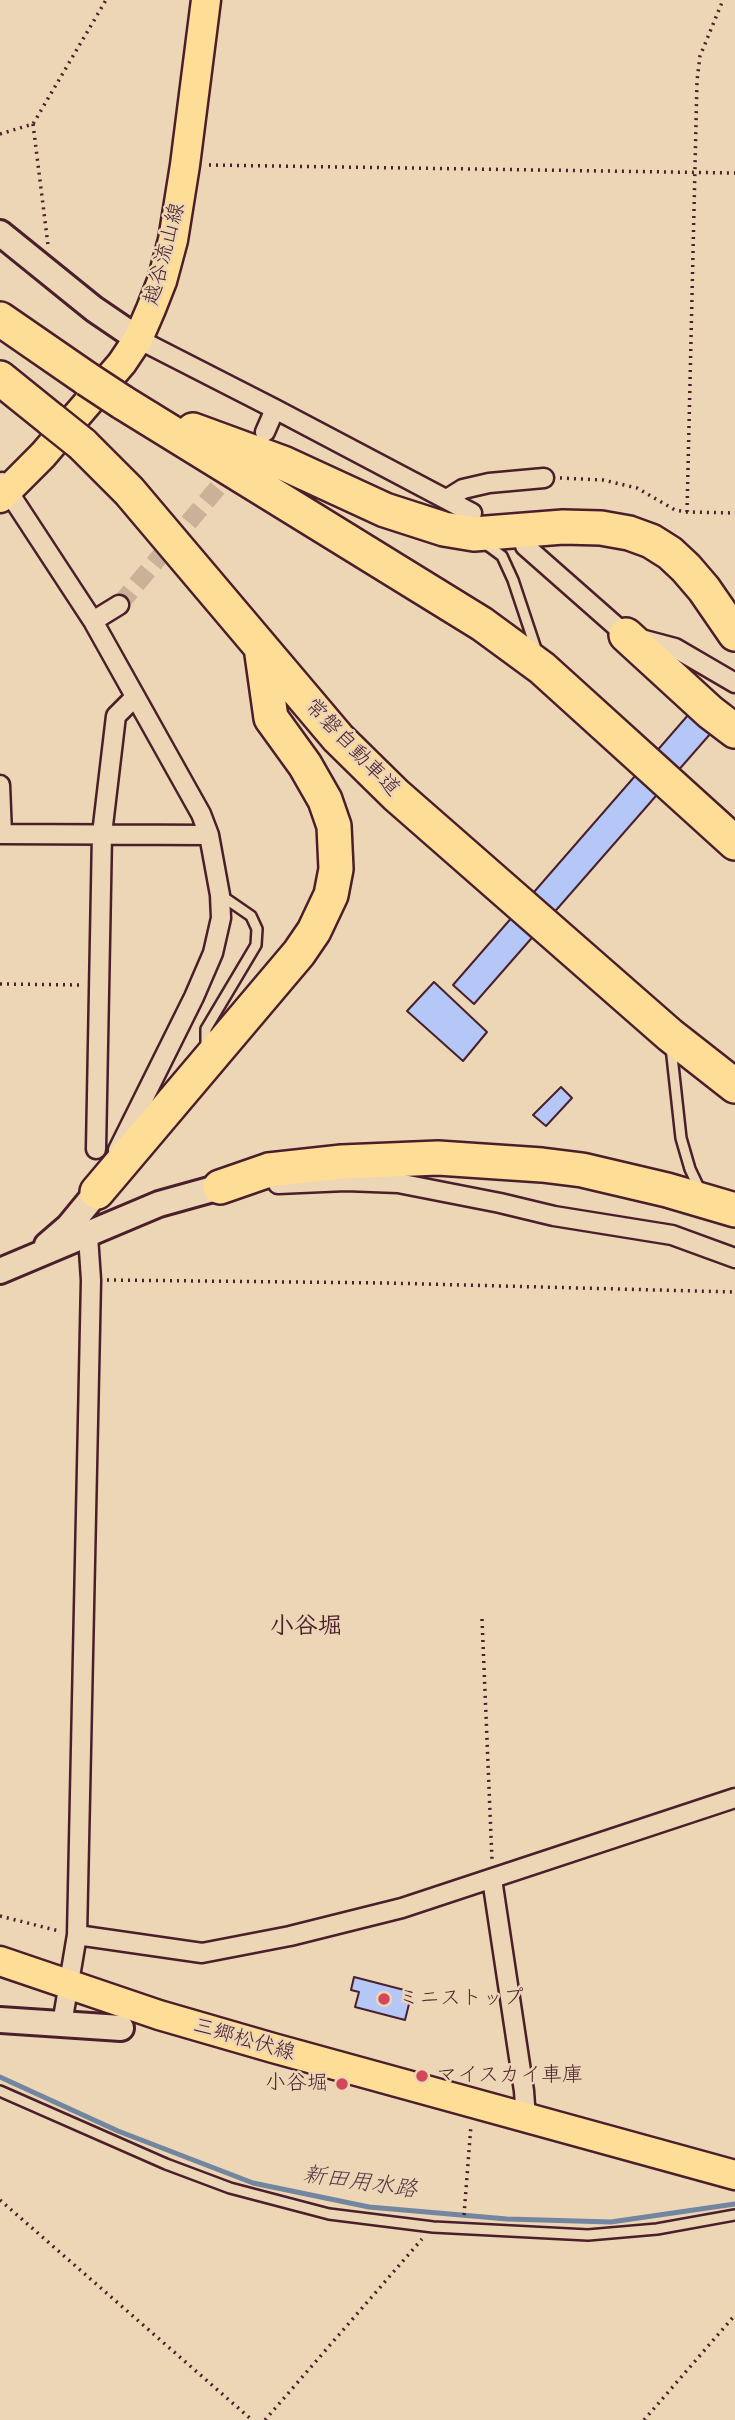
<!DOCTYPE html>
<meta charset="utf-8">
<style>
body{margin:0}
canvas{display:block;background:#ecd6b5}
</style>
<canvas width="735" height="2420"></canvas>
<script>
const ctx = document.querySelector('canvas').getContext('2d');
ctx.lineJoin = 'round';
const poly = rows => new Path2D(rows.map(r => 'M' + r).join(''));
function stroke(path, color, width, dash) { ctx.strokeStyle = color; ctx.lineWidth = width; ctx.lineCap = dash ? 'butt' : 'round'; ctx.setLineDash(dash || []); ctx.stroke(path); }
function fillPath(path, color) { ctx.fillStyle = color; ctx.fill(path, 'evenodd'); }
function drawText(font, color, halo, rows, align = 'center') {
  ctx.font = font + ' "Balsamiq Sans","Klee One",sans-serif'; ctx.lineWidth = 5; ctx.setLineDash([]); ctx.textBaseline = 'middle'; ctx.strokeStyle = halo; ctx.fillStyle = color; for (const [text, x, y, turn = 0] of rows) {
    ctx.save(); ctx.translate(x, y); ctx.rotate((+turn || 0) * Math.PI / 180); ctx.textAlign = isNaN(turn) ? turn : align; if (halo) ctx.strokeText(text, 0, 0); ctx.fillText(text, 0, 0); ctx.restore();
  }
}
const stream = poly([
 [0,2077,118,2131,253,2183,369,2207,507,2219,611,2222,735,2204]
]);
const building = poly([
 [689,714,711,733,474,1004,453,985,689,714],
 [434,982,487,1032,463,1061,407,1011,434,982],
 [561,1087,572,1098,546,1126,533,1115,561,1087],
 [354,1977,412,1992,405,2020,355,2007,359,1992,351,1990,354,1977]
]);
const streetTunnel = poly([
 [119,605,236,466]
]);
const path = poly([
 [33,124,48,245],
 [0,134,33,124,106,0],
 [209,165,735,173],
 [560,478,603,480,637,488,675,510,687,512,735,513],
 [687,512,697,81,700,56,723,0],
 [0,984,82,985],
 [107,1280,386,1283,735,1292],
 [482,1619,492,1860],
 [0,1916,59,1931],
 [0,2200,252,2420],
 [464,2215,471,2125],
 [265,2420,422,2239],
 [644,2420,735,2315]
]);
const lane = poly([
 [483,542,502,556,513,580,537,652],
 [671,1047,681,1138,690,1169,700,1190],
 [206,1048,206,1029,256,945,257,929,251,916,222,896],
 [0,2091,166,2164,230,2188,329,2214,433,2227,588,2235,657,2229,735,2215]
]);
const street = poly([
 [138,339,275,409,472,513],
 [265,432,275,409],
 [2,482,93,621,201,814,209,835,220,895,221,918,213,953,194,997,118,1150],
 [447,499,463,489,489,483,544,478],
 [525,546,626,635,675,648,735,683],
 [93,621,119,605],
 [0,785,2,834],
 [0,834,209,835],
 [96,1149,102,834,116,716,135,697],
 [278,1184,346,1181,398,1183,500,1203,554,1216,672,1235,735,1258],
 [492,1879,524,2091,526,2119],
 [77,1935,202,1953,290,1936,402,1908,735,1798],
 [62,2024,77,1935,91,1280,88,1236]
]);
const secondary = poly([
 [0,233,94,309,138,339],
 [47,1245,69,1226,97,1192],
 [0,1271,159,1204,220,1187],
 [0,2020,121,2028]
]);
const primary = poly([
 [0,498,43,455,122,363,138,339,151,309,162,281,173,240,185,165,206,0],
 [0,1961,159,2015,273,2048,735,2175]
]);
const highway = poly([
 [0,319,87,379],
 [0,378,52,420],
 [122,402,482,624,542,668,735,843],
 [193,430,283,463,385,510,444,529,474,534,563,527,601,528,629,533,651,541,670,553,686,568,704,589,735,634],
 [82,444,129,491,338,738,396,795,670,1035,735,1086],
 [626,635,710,712,735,731],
 [220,1187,269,1170,342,1162,438,1158,542,1165,582,1170,667,1190,735,1210],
 [97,1192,299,953,314,931,331,895,336,869,334,826,325,800,305,765,271,718,261,647]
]);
const highwayBridge = poly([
 [87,379,122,402],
 [52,420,82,444]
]);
const markers = [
 [384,1999,7,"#d1495b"],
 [422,2076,7,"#d1495b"],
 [342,2084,7,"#d1495b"]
];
const streetNames = [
 ["越谷流山線",165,254,-75],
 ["常磐自動車道",352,748,46],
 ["三郷松伏線",244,2040,16]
];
const poiNames = [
 ["ミニストップ",398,1999],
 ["マイスカイ車庫",436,2076],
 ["小谷堀",328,2084,"right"]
];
const waterNames = [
 ["新田用水路",360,2183,8]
];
const quarterNames = [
 ["小谷堀",306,1627]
];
stroke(stream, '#7386a0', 5);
fillPath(building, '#b4c7f6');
stroke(building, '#4a1f2b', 2);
stroke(streetTunnel, '#ccb199', 18, [18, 9]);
stroke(lane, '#4a1f2b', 14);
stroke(street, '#4a1f2b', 23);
stroke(secondary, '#4a1f2b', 30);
stroke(primary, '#4a1f2b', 33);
stroke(highway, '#4a1f2b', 38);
stroke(path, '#4a1f2b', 3.5, [2, 5]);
stroke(lane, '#ecd6b5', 9);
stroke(street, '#ecd6b5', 18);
stroke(secondary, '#ecd6b5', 24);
stroke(primary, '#fedd96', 28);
stroke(highway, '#fedd96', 33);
stroke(highwayBridge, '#4a1f2b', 38, []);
stroke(highwayBridge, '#fedd96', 33);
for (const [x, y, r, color] of markers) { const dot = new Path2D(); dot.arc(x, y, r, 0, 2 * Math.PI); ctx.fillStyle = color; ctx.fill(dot); stroke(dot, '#ecd6b5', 2.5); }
drawText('21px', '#4a1f2b', '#ecd6b5', streetNames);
drawText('21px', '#4a1f2b', '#ecd6b5', poiNames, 'left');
drawText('italic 23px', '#543948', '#ecd6b5', waterNames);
drawText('bold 24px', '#4a1f2b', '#ecd6b5', quarterNames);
</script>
